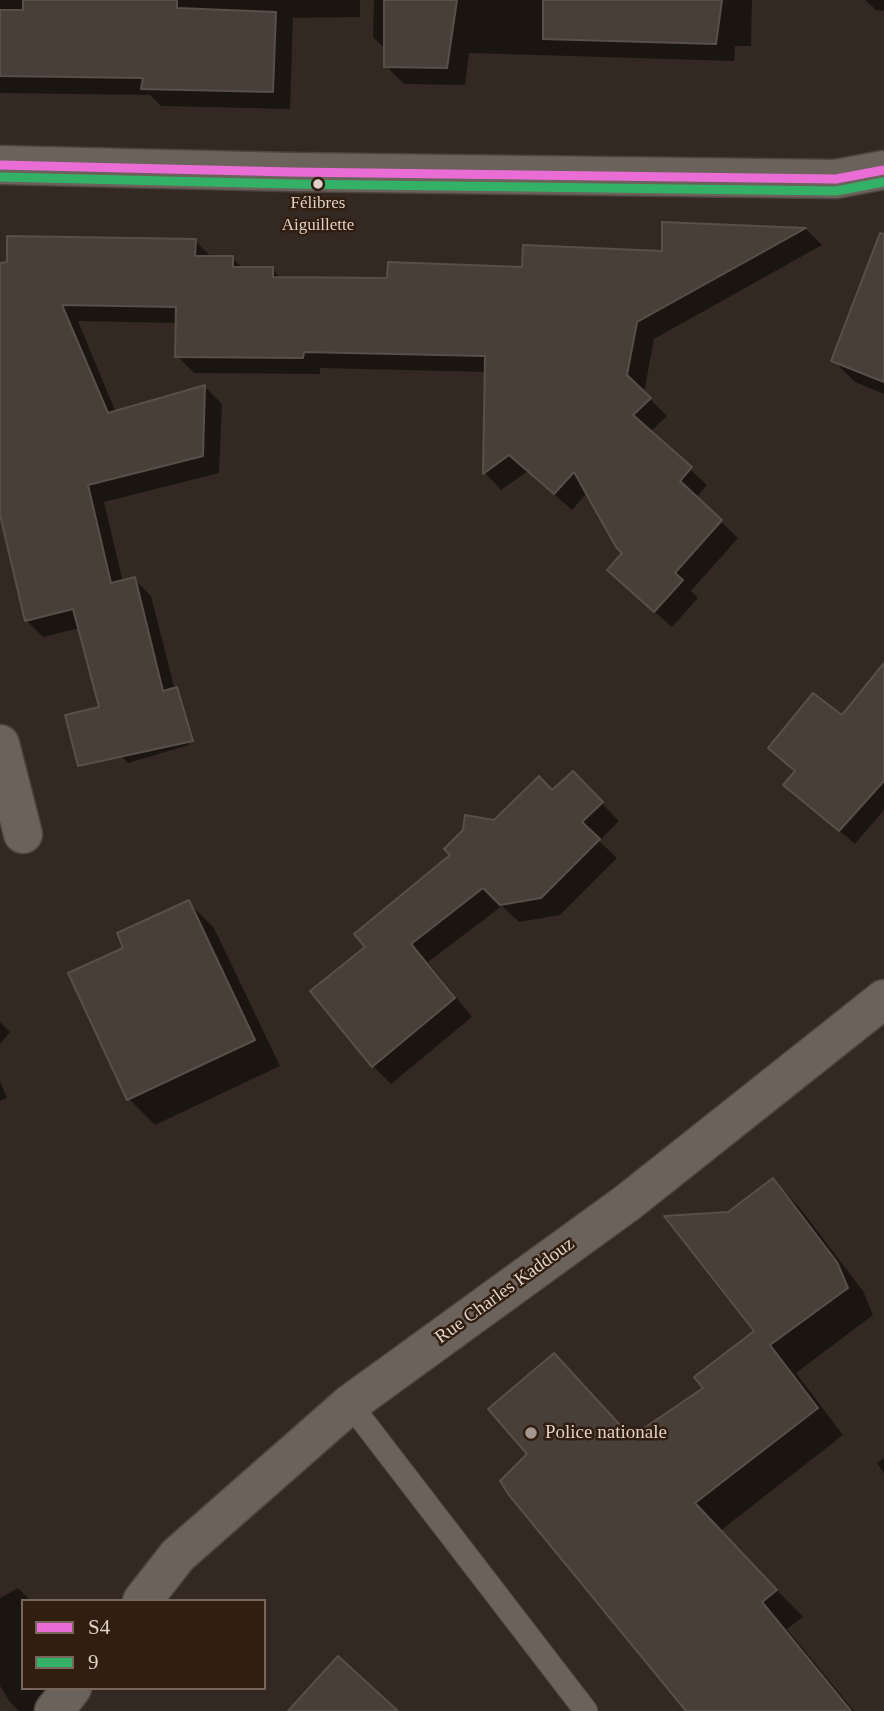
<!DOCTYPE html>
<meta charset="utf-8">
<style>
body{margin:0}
#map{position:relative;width:884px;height:1711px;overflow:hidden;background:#342922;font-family:Georgia,serif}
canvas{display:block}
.legend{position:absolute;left:21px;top:1599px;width:245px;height:91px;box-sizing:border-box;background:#311e11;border:2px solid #77665b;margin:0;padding:9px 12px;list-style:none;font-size:21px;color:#dfd2ca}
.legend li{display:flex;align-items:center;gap:14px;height:35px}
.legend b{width:35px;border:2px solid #77665b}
</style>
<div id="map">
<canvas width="884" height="1711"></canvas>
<ul class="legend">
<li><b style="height:9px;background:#ea6cd5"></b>S4</li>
<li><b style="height:9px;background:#33b267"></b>9</li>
</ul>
</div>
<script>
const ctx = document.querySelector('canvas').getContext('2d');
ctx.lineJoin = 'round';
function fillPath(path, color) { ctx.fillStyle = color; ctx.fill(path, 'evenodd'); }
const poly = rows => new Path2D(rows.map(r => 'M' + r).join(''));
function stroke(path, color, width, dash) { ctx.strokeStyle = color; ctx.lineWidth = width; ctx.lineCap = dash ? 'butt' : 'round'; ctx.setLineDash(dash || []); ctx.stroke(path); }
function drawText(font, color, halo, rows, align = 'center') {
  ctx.font = font + ' Georgia,serif'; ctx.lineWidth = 5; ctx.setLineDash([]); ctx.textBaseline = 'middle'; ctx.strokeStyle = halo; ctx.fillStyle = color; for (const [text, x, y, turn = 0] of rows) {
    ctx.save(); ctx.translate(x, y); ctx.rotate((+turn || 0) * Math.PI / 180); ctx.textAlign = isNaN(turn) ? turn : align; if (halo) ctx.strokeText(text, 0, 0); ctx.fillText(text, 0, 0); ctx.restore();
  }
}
const shadow = poly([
 [0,0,360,0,360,17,293,18,290,109,161,106,150,95,0,93],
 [374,0,752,0,751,46,735,46,734,61,469,53,465,85,404,84,386,66,386,50,373,37],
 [865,0,884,0,884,11,876,10],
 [664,224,806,229,822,245,654,339,644,393,667,416,650,432,707,485,696,498,738,538,691,591,698,598,672,627,626,587,624,553,587,493,572,510,528,471,501,490,485,473,486,372,320,368,320,374,194,373,177,356,177,323,78,321,116,413,205,387,222,404,219,473,104,502,123,582,134,579,151,596,189,745,128,763,111,746,80,628,43,637,26,620,0,507,0,337,8,335,9,238,195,240,212,258,232,258,243,268,272,269,282,279,389,279,523,269,664,252],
 [884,267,884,394,855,382,833,360],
 [884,695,884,810,855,844,786,785,842,718],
 [573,774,619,821,599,841,617,858,560,915,519,922,502,906,428,962,472,1017,391,1084,373,1066,368,947,494,822,553,792],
 [188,902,214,928,280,1066,155,1125,129,1099,125,949],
 [0,1022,10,1032,0,1044],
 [0,1081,7,1098,0,1101],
 [773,1181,799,1207,863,1291,873,1315,796,1373,843,1435,720,1531,803,1617,787,1629,854,1711,689,1711,530,1454,554,1355,632,1438,705,1388,757,1331,728,1214],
 [884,1458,884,1473,877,1463],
 [18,1588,31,1601,23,1601,23,1688,53,1688,33,1711,19,1711,10,1702,0,1686,0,1598]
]);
const building = poly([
 [23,0,177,0,177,8,276,12,273,92,141,89,143,78,0,76,0,10,23,10,23,0],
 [384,0,457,0,447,68,384,67,384,0],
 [543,0,722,0,716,44,543,39,543,0],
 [662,222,806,228,637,322,627,375,651,398,633,415,692,467,680,481,722,520,675,573,683,580,654,612,607,570,622,553,616,547,574,472,554,494,509,455,483,474,485,356,304,352,303,358,175,357,176,307,62,305,108,413,205,385,203,456,88,485,111,583,135,577,163,691,177,687,193,741,78,766,65,715,99,707,73,609,25,621,0,515,0,263,7,262,7,236,196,239,195,256,233,256,233,267,273,267,273,277,387,278,388,262,522,267,523,245,662,251,662,222],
 [880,233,884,234,884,382,831,361,880,233],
 [884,663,884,781,839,831,783,785,795,771,768,748,813,693,842,715,884,663],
 [573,771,603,802,582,822,600,839,541,898,500,905,483,888,411,944,455,998,372,1067,310,991,365,947,354,934,450,855,444,849,463,830,465,815,494,820,539,776,552,790,573,771],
 [189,900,255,1040,127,1100,68,973,123,948,117,933,189,900],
 [773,1178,837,1262,848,1288,770,1345,818,1408,695,1503,777,1590,762,1602,851,1711,686,1711,509,1495,500,1481,527,1454,488,1409,554,1353,631,1437,703,1388,694,1377,754,1331,664,1216,728,1212,773,1178],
 [338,1656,398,1711,288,1711,338,1656]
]);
const service = poly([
 [350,1404,586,1711]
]);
const minor = poly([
 [0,165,291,172,836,179,884,170],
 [0,744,23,834]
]);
const tertiary = poly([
 [142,1601,178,1555,350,1404,627,1203,884,999],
 [54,1711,72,1688]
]);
const bus1 = poly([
 [0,165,291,172,836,179,884,170]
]);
const bus2 = poly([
 [0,177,291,184,836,191,884,182]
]);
const markers = [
 [318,184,6,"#dfd2ca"],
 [531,1433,7,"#a3978f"]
];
const busNames = [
 ["Félibres",318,204],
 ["Aiguillette",318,226]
];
const streetNames = [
 ["Rue Charles Kaddouz",505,1291,-36]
];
const poiNames = [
 ["Police nationale",545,1433]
];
fillPath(shadow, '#0007');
fillPath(building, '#493f39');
stroke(building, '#584f49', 2);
stroke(service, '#4e443e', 25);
stroke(minor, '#4e443e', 41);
stroke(tertiary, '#4e443e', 41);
stroke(service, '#6b625c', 23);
stroke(minor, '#6b625c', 38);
stroke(tertiary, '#6b625c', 38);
stroke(bus1, '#ea6cd5', 9);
stroke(bus2, '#33b267', 9);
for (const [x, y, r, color] of markers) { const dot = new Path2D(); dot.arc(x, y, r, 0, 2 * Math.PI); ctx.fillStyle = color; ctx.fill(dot); stroke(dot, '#311e11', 2.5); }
drawText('17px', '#dfd2ca', '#311e11', busNames);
drawText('19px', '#dfd2ca', '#311e11', streetNames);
drawText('19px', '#dfd2ca', '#311e11', poiNames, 'left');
</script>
